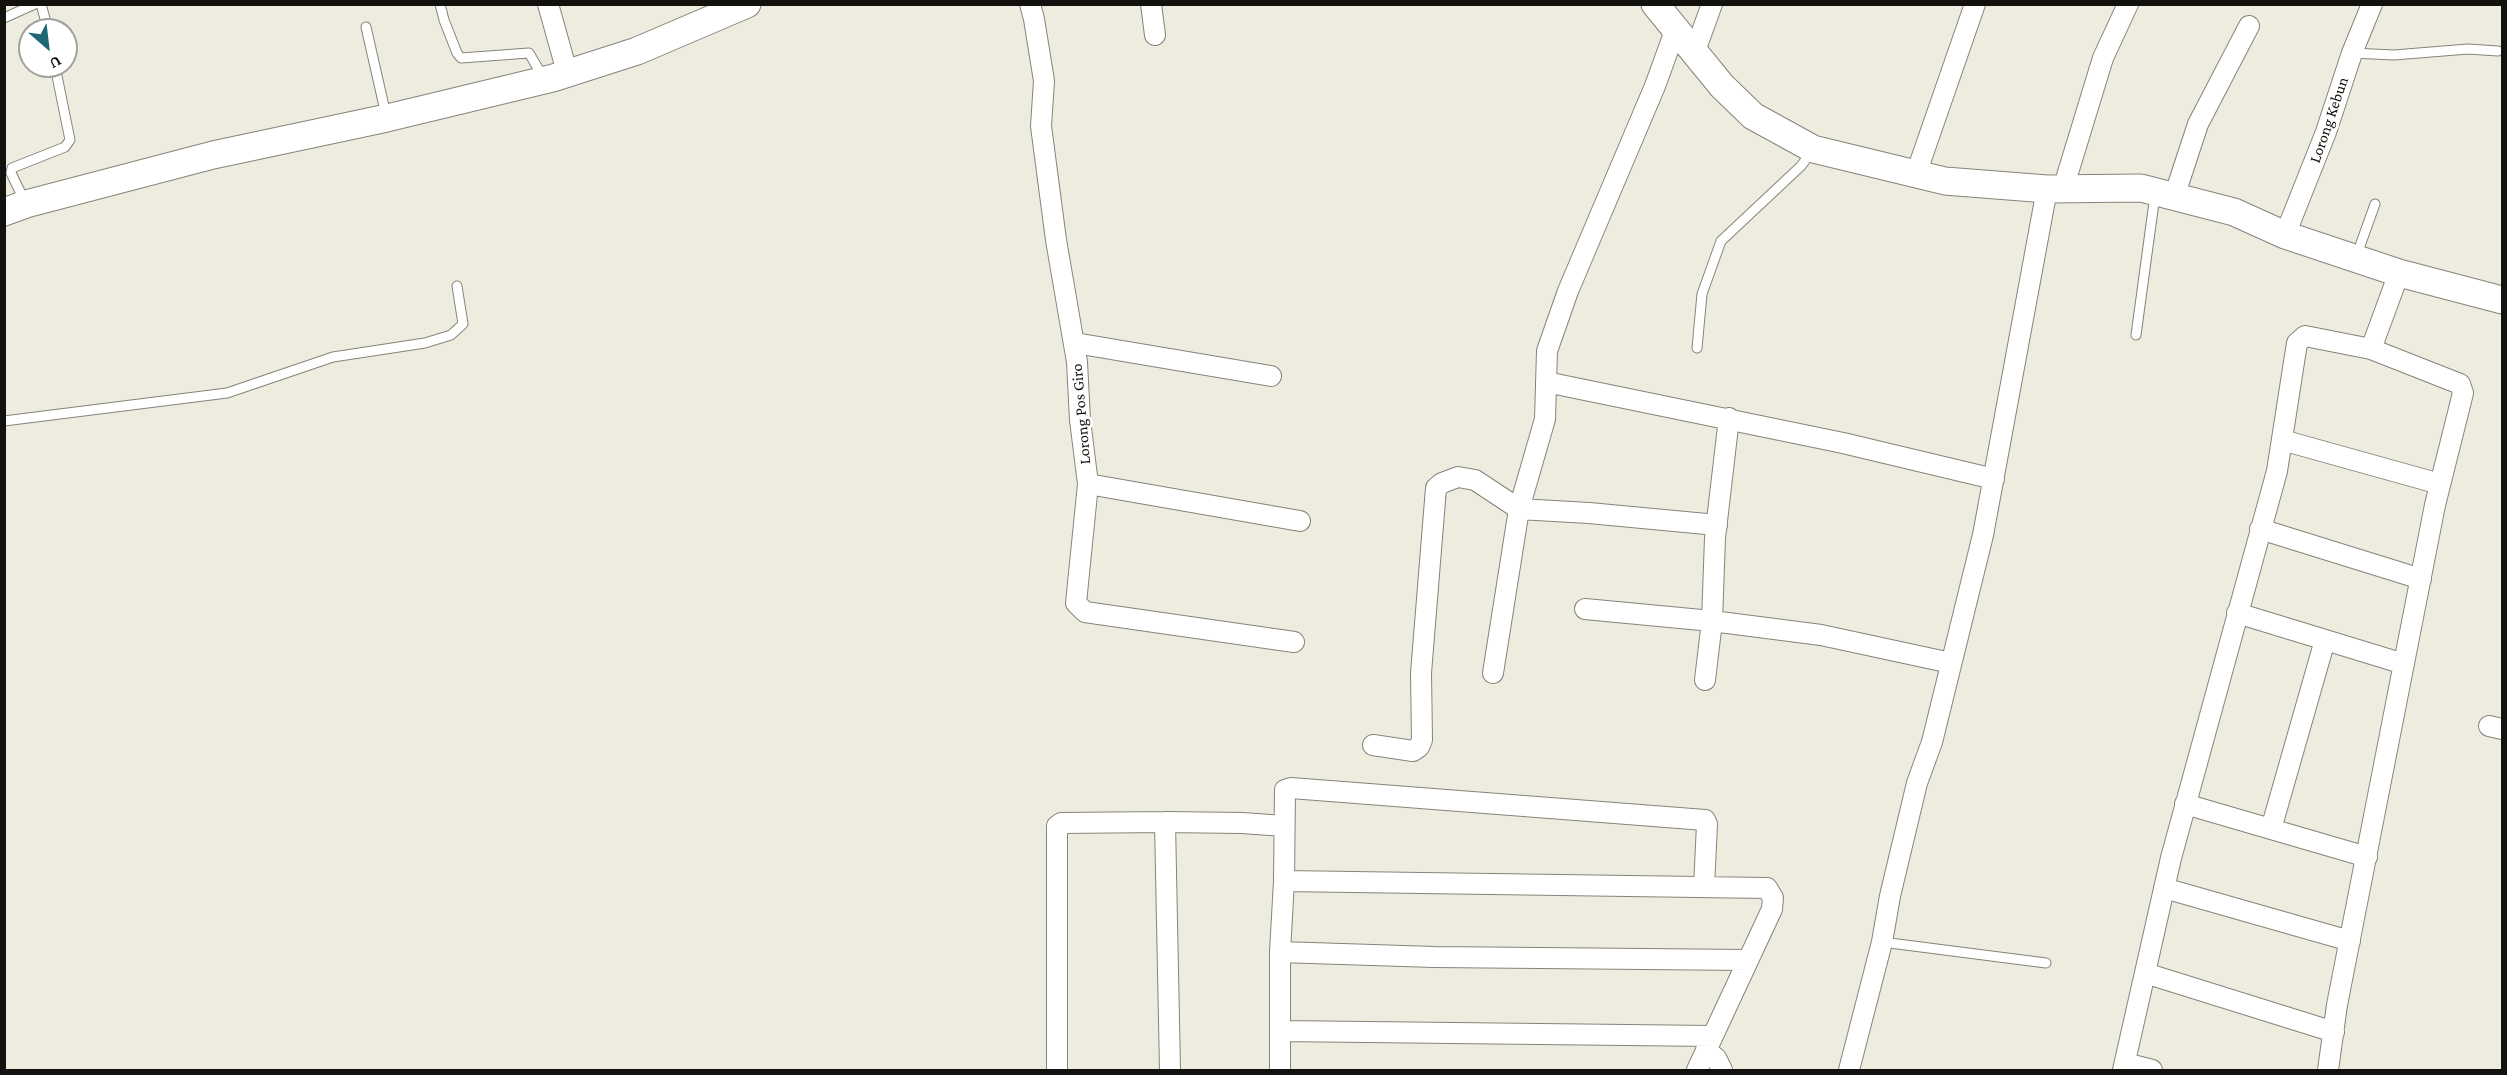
<!DOCTYPE html>
<style>
body{margin:0}
#map{position:relative;width:2507px;height:1075px;overflow:hidden;background:#edecdf;font-family:"Crimson Pro",serif}
canvas{display:block}
.frame{position:absolute;inset:0;border:6px solid #12110d;pointer-events:none}
.north{position:absolute;left:18px;top:18px;width:60px;height:60px;box-sizing:border-box;background:#fff;border:2px solid #a0a09e;border-radius:50%;rotate:152deg;font-size:16px;font-weight:700;line-height:24px;text-align:center;color:#12110d}
.north::after{content:'';display:block;margin:auto;width:21px;height:27px;background:#1c6772;clip-path:polygon(50% 0,100% 100%,50% 72%,0 100%)}
</style>
<div id="map">
<canvas width="2507" height="1075"></canvas>
<div class="frame"></div>
<div class="north">U</div>
</div>
<script>
const ctx = document.querySelector('canvas').getContext('2d');
ctx.lineJoin = 'round';
const poly = rows => new Path2D(rows.map(r => 'M' + r).join(''));
function stroke(path, color, width, dash) { ctx.strokeStyle = color; ctx.lineWidth = width; ctx.lineCap = dash ? 'butt' : 'round'; ctx.setLineDash(dash || []); ctx.stroke(path); }
function drawText(font, color, halo, rows, align = 'center') {
  ctx.font = font + ' "Crimson Pro",serif'; ctx.lineWidth = 6; ctx.setLineDash([]); ctx.textBaseline = 'middle'; ctx.strokeStyle = halo; ctx.fillStyle = color; for (const [text, x, y, turn = 0] of rows) {
    ctx.save(); ctx.translate(x, y); ctx.rotate((+turn || 0) * Math.PI / 180); ctx.textAlign = isNaN(turn) ? turn : align; if (halo) ctx.strokeText(text, 0, 0); ctx.fillText(text, 0, 0); ctx.restore();
  }
}
const lane = poly([
 [41,4,48,30],
 [440,4,444,20,457,53,461,58,529,53,543,77],
 [4,18,35,4],
 [366,27,386,115],
 [2352,53,2394,55,2468,49,2498,51],
 [25,202,11,173,12,168,65,147,70,140,55,66],
 [2356,257,2375,204],
 [2136,335,2155,195],
 [1697,348,1702,294,1721,241,1801,166,1813,150],
 [4,421,227,393,333,357,425,343,451,335,463,324,457,286],
 [1882,942,2046,963]
]);
const street = poly([
 [548,4,567,72],
 [1030,4,1034,19,1044,81,1041,126,1056,240,1077,362,1080,420,1088,484,1076,603,1085,612,1294,642],
 [1151,4,1155,35],
 [1695,51,1712,4],
 [1916,174,1975,4],
 [2063,189,2103,58,2128,4],
 [2174,197,2198,124,2249,26],
 [2285,235,2326,132,2352,53,2372,4],
 [1075,343,1271,376],
 [2371,349,2399,273],
 [1546,382,1843,443,1994,479],
 [2282,440,2440,484],
 [1088,484,1300,521],
 [2260,529,2421,579],
 [1585,609,1712,621,1821,635,1951,663],
 [2237,613,2404,664],
 [1493,673,1519,509,1545,419,1547,351,1568,291,1655,86,1675,31],
 [1705,680,1712,621,1715,538,1729,418],
 [2489,726,2502,729],
 [1373,745,1413,751,1419,747,1422,740,1421,673,1436,488,1442,483,1458,477,1475,480,1519,509,1589,513,1717,525],
 [2185,804,2367,857],
 [1165,822,1170,1070],
 [2271,829,2325,640],
 [1284,881,1767,888,1773,898,1772,909,1697,1070],
 [2164,888,2350,941],
 [1280,952,1434,957,1748,960],
 [2145,973,2334,1032],
 [1280,1031,1713,1036],
 [1706,1050,1716,1058,1722,1070],
 [2125,1063,2152,1070],
 [1057,1070,1057,826,1061,823,1165,822,1242,823,1284,826],
 [1280,1070,1280,952,1284,881,1285,790,1291,788,1705,820,1707,824,1704,887],
 [1849,1070,1882,942,1890,896,1917,783,1932,742,1983,535,2047,189],
 [2123,1070,2171,858,2277,471,2297,343,2305,336,2371,349,2460,384,2463,393,2435,505,2337,1005,2328,1070]
]);
const secondary = poly([
 [1655,4,1722,86,1753,116,1813,149,1945,181,2047,189,2141,188,2234,212,2285,235,2399,273,2502,300],
 [4,212,26,204,213,155,387,118,553,78,637,51,747,4]
]);
const streetNames = [
 ["Lorong Kebun",2329,120,-71],
 ["Lorong Pos Giro",1081,414,-95]
];
stroke(lane, '#868479', 11);
stroke(street, '#868479', 22);
stroke(secondary, '#868479', 29);
stroke(lane, '#fff', 9);
stroke(street, '#fff', 20);
stroke(secondary, '#fff', 27);
drawText('16px', '#12110d', '#fff', streetNames);
</script>
